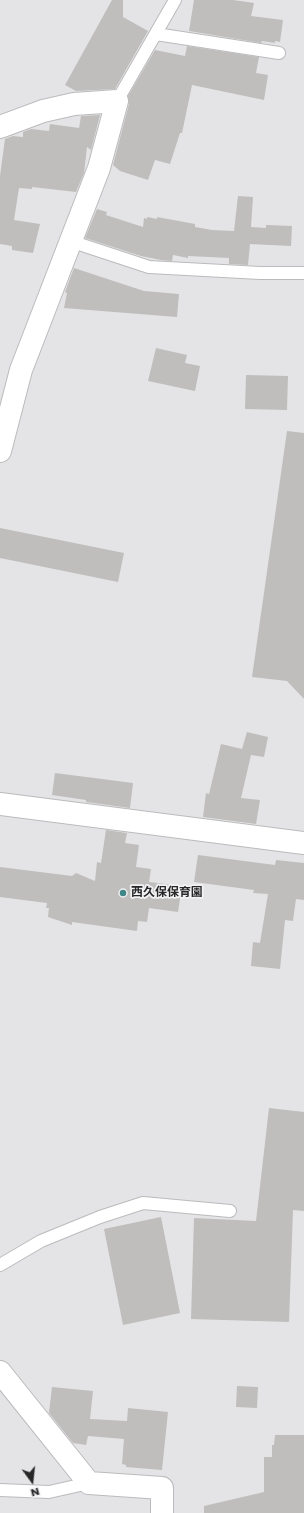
<!DOCTYPE html>
<meta charset="utf-8">
<style>
body{margin:0}
#map{position:relative;width:304px;height:1513px;overflow:hidden;background:#e4e4e6;font-family:Poppins,sans-serif}
canvas{display:block}
.north{position:absolute;left:12px;top:1461px;width:40px;height:40px;-webkit-text-stroke:3px #f1f1f3;paint-order:stroke;rotate:165deg;font-size:11px;font-weight:700;line-height:16px;text-align:center;color:#272728}
.north::after{content:'';display:block;margin:auto;width:14px;height:18px;background:#272728;clip-path:polygon(50% 0,100% 100%,50% 72%,0 100%)}
</style>
<div id="map">
<canvas width="304" height="1513"></canvas>
<div class="north">N</div>
</div>
<script>
const ctx = document.querySelector('canvas').getContext('2d');
ctx.lineJoin = 'round';
function fillPath(path, color) { ctx.fillStyle = color; ctx.fill(path, 'evenodd'); }
const poly = rows => new Path2D(rows.map(r => 'M' + r).join(''));
function stroke(path, color, width, dash) { ctx.strokeStyle = color; ctx.lineWidth = width; ctx.lineCap = dash ? 'butt' : 'round'; ctx.setLineDash(dash || []); ctx.stroke(path); }
function drawText(font, color, halo, rows, align = 'center') {
  ctx.font = font + ' Poppins,"Noto Sans JP",sans-serif'; ctx.lineWidth = 3.5; ctx.setLineDash([]); ctx.textBaseline = 'middle'; ctx.strokeStyle = halo; ctx.fillStyle = color; for (const [text, x, y, turn = 0] of rows) {
    ctx.save(); ctx.translate(x, y); ctx.rotate((+turn || 0) * Math.PI / 180); ctx.textAlign = isNaN(turn) ? turn : align; if (halo) ctx.strokeText(text, 0, 0); ctx.fillText(text, 0, 0); ctx.restore();
  }
}
const building = poly([
 [112,0,123,0,123,17,148,31,115,89,76,91,65,85],
 [194,0,233,0,254,3,251,16,283,20,280,42,275,41,275,43,262,41,261,43,189,31],
 [187,46,259,57,256,73,268,75,264,100,192,85,182,133,180,133,170,164,155,160,148,180,120,171,113,165,129,104,128,96,155,50,185,56],
 [100,115,91,150,87,147,84,173,76,192,32,187,32,189,19,188,14,220,40,224,33,253,12,250,12,246,0,244,0,176,5,139,13,136,23,137,23,132,31,129,49,131,50,124,79,128,81,116],
 [238,196,253,197,251,227,266,228,266,225,292,226,291,246,250,244,248,265,229,264,229,258,188,256,188,258,173,255,172,261,161,260,141,256,85,238,97,209,107,212,106,215,143,227,144,218,147,219,147,217,157,219,157,217,195,224,195,227,212,230,234,231],
 [74,268,144,291,179,294,177,317,64,308,67,293,65,292],
 [156,348,187,355,185,363,200,366,195,391,148,381],
 [246,375,288,376,287,410,245,409],
 [287,431,304,433,304,699,287,681,252,677],
 [0,528,124,553,118,582,0,558],
 [247,732,268,737,264,757,251,755,241,798,260,800,256,824,203,817,206,793,209,794,221,744,242,749],
 [55,773,133,783,130,808,86,802,86,800,52,795],
 [106,830,127,833,125,843,139,845,136,867,151,869,149,882,182,886,178,912,149,908,147,922,138,921,137,931,72,922,72,925,48,917,49,908,46,908,47,903,0,897,0,867,72,876,76,873,95,881,97,862,101,863],
 [198,855,275,865,276,860,304,863,304,900,296,899,293,921,285,920,280,969,251,966,253,942,260,943,268,894,253,893,254,890,194,882],
 [269,1108,304,1112,304,1211,293,1210,289,1322,191,1319,194,1218,256,1221],
 [161,1217,180,1313,123,1325,104,1229],
 [237,1386,258,1387,257,1408,236,1407],
 [52,1387,93,1391,90,1419,127,1421,128,1408,168,1412,162,1470,126,1467,126,1465,122,1464,124,1439,88,1436,86,1445,73,1443,49,1413],
 [275,1435,304,1435,304,1513,204,1513,204,1506,264,1492,264,1457,272,1457,272,1445,274,1445]
]);
const lane = poly([
 [156,34,279,53],
 [117,101,175,0],
 [70,241,149,267,260,273,304,273],
 [0,1265,41,1241,100,1217,143,1203,230,1211],
 [0,1490,49,1492,89,1483]
]);
const street = poly([
 [0,127,43,111,74,104,117,101,99,168,21,370,0,451],
 [0,804,304,843],
 [0,1372,89,1483,162,1488,162,1513]
]);
const markers = [
 [123,893,4,"#3e8786"]
];
const poiNames = [
 ["西久保保育園",131,893]
];
fillPath(building, '#bfbebd');
stroke(lane, '#bbbbbd', 14);
stroke(street, '#bbbbbd', 24);
stroke(lane, '#fff', 12);
stroke(street, '#fff', 22);
for (const [x, y, r, color] of markers) { const dot = new Path2D(); dot.arc(x, y, r, 0, 2 * Math.PI); ctx.fillStyle = color; ctx.fill(dot); stroke(dot, '#f1f1f3', 1.5); }
drawText('bold 12px', '#272728', '#f1f1f3', poiNames, 'left');
</script>
